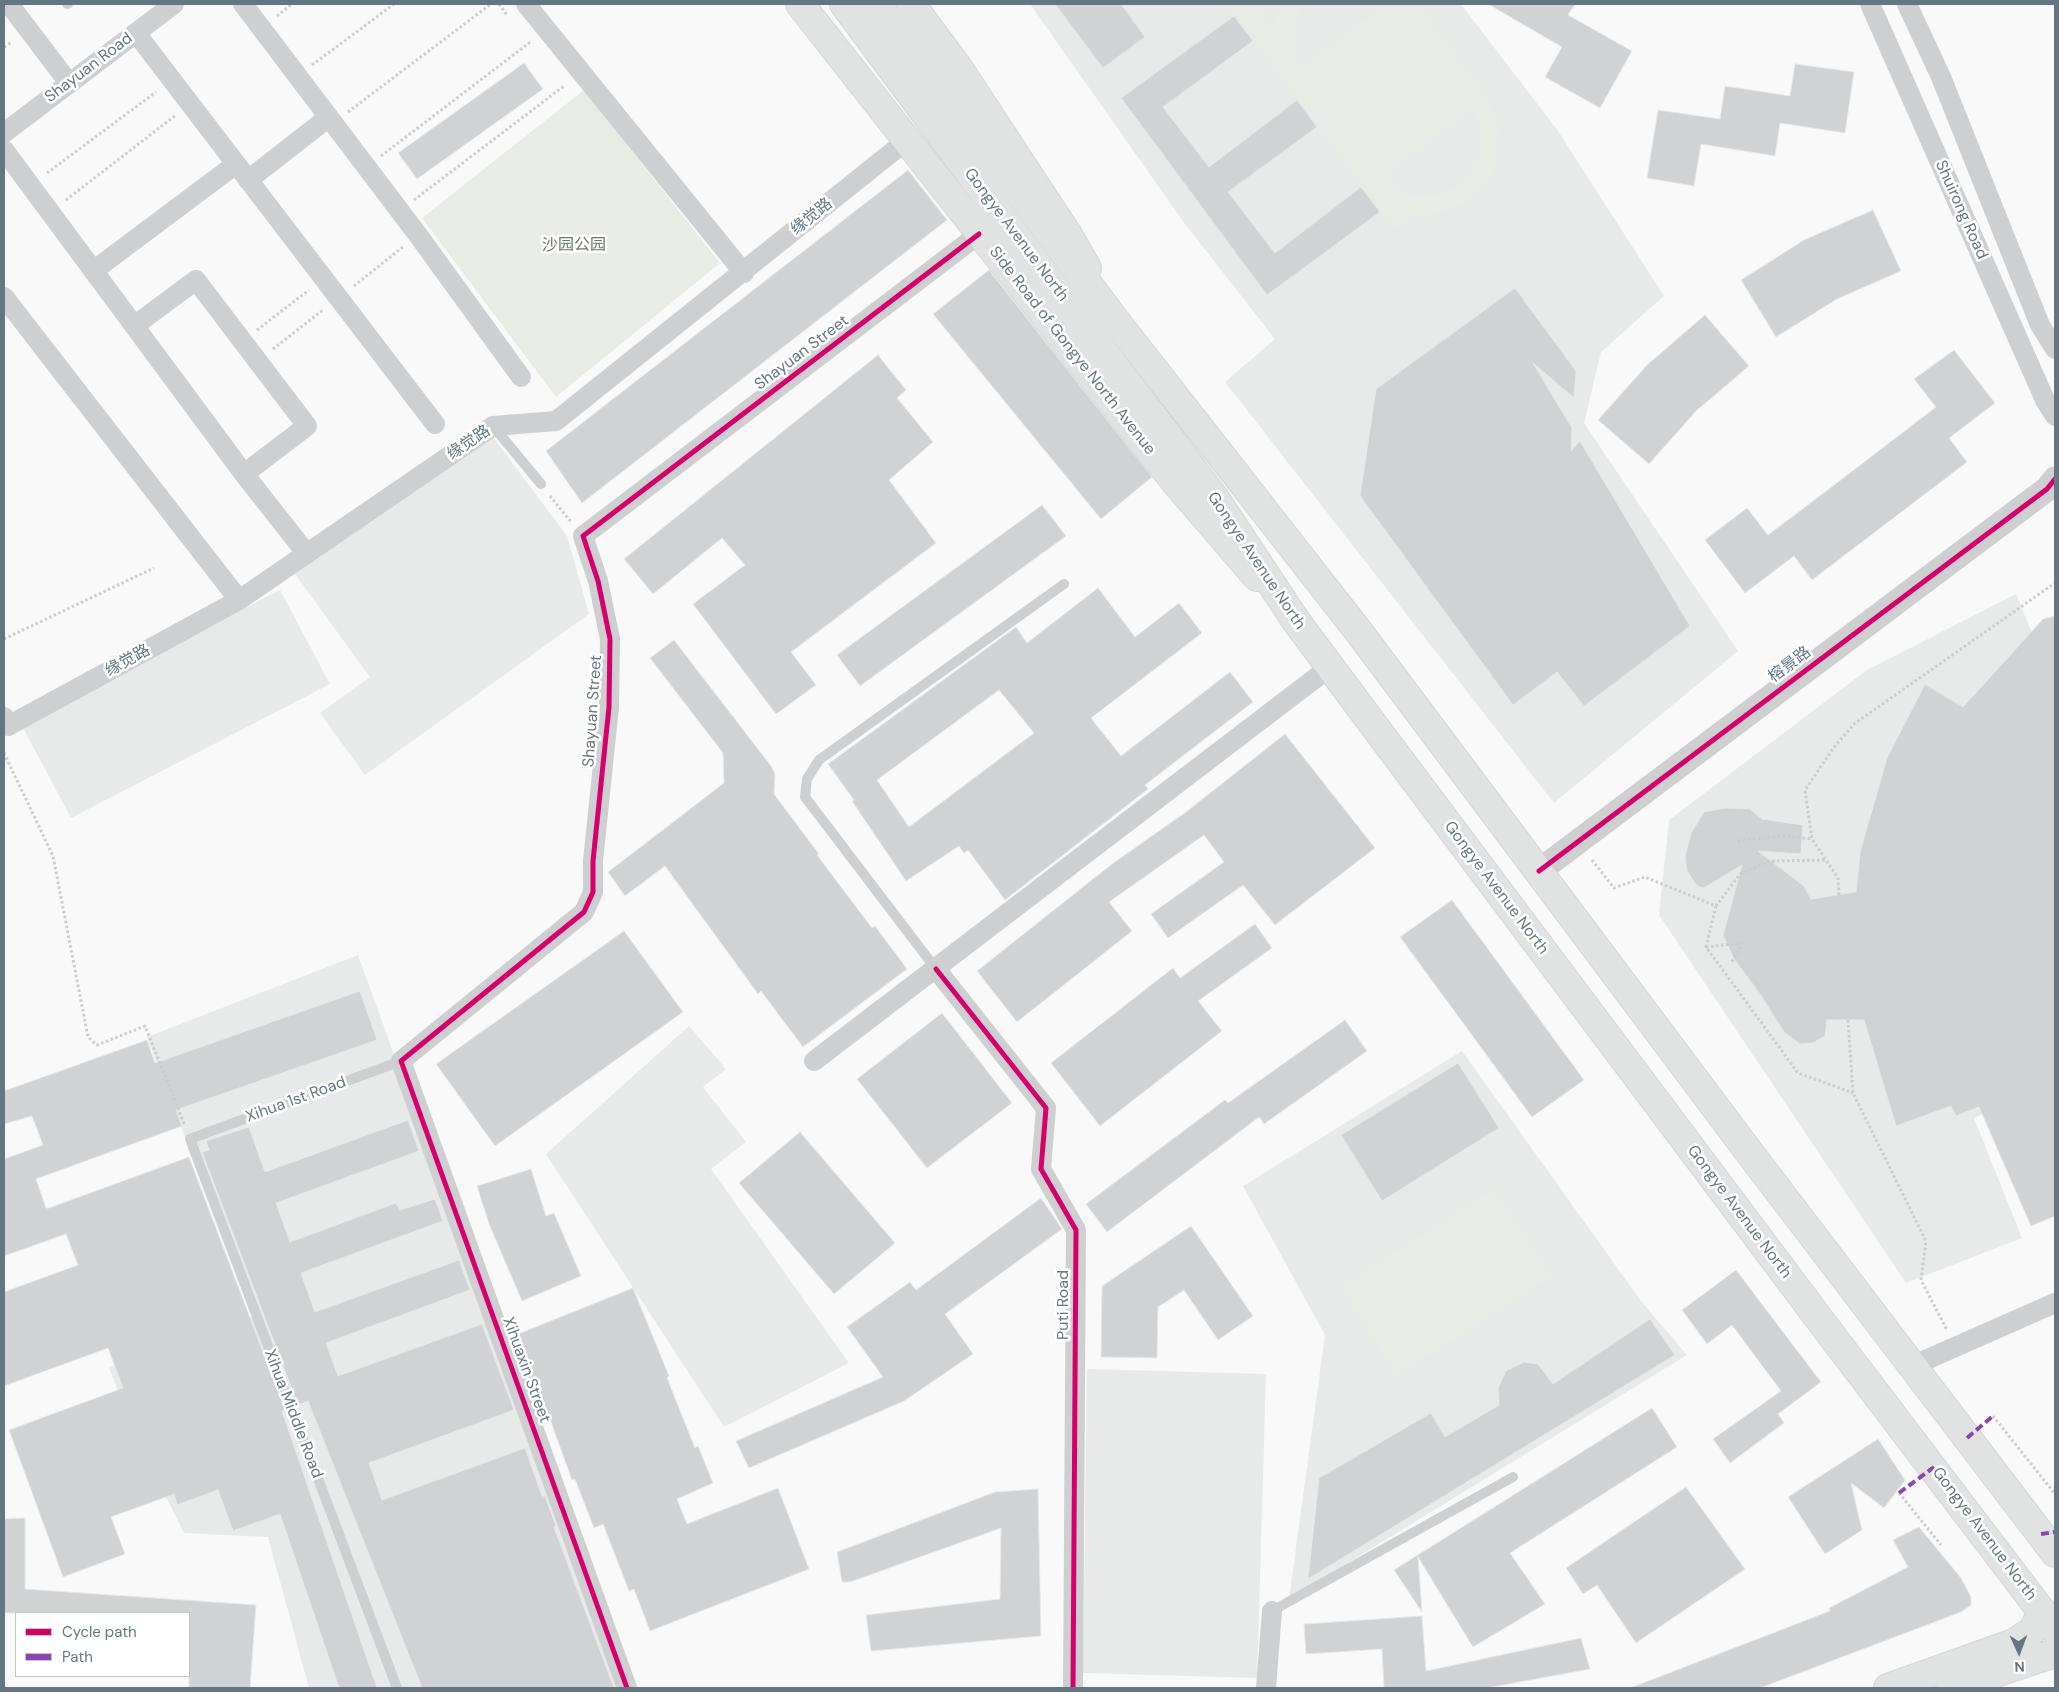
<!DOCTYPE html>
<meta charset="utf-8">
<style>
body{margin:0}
#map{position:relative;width:2059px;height:1692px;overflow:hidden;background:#f9f9f9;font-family:"DM Sans",sans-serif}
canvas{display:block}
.frame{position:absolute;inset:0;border:5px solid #657683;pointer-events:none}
.legend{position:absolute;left:15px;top:1612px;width:175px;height:65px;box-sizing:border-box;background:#fff;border:1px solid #c1c8cd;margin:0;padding:6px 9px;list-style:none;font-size:15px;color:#657683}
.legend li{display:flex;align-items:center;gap:10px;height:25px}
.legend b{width:25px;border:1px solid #c1c8cd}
.north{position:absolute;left:1994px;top:1627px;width:50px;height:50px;-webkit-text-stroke:4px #fff;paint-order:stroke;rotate:178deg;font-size:14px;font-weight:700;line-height:20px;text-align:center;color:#657683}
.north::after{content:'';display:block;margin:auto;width:18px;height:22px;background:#657683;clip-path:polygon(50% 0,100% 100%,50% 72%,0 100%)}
</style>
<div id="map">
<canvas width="2059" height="1692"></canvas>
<div class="frame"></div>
<ul class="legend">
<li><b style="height:6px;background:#d6006c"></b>Cycle path</li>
<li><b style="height:6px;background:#8e44ad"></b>Path</li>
</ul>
<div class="north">N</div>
</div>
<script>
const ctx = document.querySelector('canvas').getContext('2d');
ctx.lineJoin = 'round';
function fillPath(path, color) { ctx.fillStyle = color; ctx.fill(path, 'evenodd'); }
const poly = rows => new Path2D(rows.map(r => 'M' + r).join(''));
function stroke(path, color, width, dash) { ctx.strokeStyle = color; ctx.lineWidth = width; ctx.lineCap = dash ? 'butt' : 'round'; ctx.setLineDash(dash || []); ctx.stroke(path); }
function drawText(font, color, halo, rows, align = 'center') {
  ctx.font = font + ' "DM Sans","Noto Sans SC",sans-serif'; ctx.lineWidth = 5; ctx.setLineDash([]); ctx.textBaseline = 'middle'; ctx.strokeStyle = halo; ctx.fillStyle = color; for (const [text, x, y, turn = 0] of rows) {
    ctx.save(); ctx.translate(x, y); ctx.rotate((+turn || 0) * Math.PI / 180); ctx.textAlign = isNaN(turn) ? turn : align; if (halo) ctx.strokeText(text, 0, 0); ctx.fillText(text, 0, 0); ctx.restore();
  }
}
const built = poly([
 [1030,4,1461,4,1558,131,1664,296,1601,352,1584,423,1738,651,1554,803,1225,382,1275,339,1185,224],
 [490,433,567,536,589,614,365,775,320,713,370,677,295,574],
 [280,590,330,684,71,818,21,724],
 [2016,594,2055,690,2055,731,2010,750,2032,1092,1974,1118,2022,1238,1906,1283,1659,915,1669,820,1867,670],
 [358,955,623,1688,309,1688,268,1537,184,1533,144,1452,109,1368,253,1316,147,1037],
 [689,1026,726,1069,703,1087,746,1142,711,1169,849,1363,724,1427,546,1154],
 [1462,1051,1641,1301,1687,1355,1289,1599,1325,1335,1243,1186],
 [1087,1369,1266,1374,1257,1678,1083,1673]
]);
const green = poly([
 [1228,4,1255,4,1274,29,1279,4,1304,4,1296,21,1294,39,1296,55,1302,66,1385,4,1418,4,1490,101,1499,127,1498,150,1492,176,1473,197,1449,211,1410,218,1395,230],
 [1472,110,1480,131,1478,155,1470,172,1457,186,1433,196,1413,196,1396,187,1385,175],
 [584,90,720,263,556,397,422,218],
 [1495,1188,1553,1276,1397,1376,1340,1287]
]);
const building = poly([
 [1055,4,1121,4,1145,37,1103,68,1055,4],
 [1488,4,1575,4,1568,15,1632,51,1600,108,1545,77,1562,47,1488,4],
 [1234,16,1253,41,1163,107,1209,167,1297,100,1317,127,1228,192,1275,253,1361,187,1380,212,1267,295,1121,98,1234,16],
 [524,63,543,89,417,179,398,153,524,63],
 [1795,64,1854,72,1845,133,1780,123,1775,156,1701,144,1694,186,1647,178,1658,110,1720,119,1725,86,1790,96,1795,64],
 [908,170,947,220,582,503,546,451,908,170],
 [1873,210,1901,271,1837,299,1776,337,1741,280,1804,240,1873,210],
 [989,270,1152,477,1101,519,933,314,989,270],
 [1515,288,1576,371,1574,398,1533,363,1572,428,1571,451,1580,441,1690,626,1584,706,1557,672,1513,705,1360,496,1376,389,1515,288],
 [1705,315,1749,366,1696,411,1649,464,1598,420,1647,365,1705,315],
 [1954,350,1995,403,1949,438,1967,462,1812,580,1794,556,1745,593,1705,540,1747,508,1768,535,1829,489,1936,407,1914,379,1954,350],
 [878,355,906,390,897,398,933,442,889,480,936,543,791,652,816,685,776,714,693,604,745,565,722,538,653,594,624,559,878,355],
 [1042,505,1066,536,860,686,837,655,1042,505],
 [1098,588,1135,637,1179,603,1202,633,1091,718,1121,756,1230,672,1253,702,1145,785,1148,789,1005,900,968,850,964,853,959,846,906,881,852,801,854,800,828,764,1016,627,1027,643,1098,588],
 [999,690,1034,733,909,827,877,780,999,690],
 [2055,616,2055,1216,2031,1226,1979,1107,1956,1116,1951,1106,1896,1126,1864,1020,1827,1020,1825,1036,1813,1043,1800,1044,1784,1032,1760,994,1734,959,1723,935,1742,865,1704,888,1697,886,1687,871,1685,856,1691,833,1704,812,1725,808,1750,809,1762,819,1803,825,1801,854,1758,851,1804,886,1811,899,1856,892,1860,852,1887,758,1925,684,1963,707,2043,619,2055,616],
 [674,640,771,766,775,774,774,794,819,854,817,855,872,928,875,926,907,969,803,1047,761,991,758,994,665,866,625,896,608,872,724,783,723,753,650,658,674,640],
 [1285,734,1375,848,1275,925,1243,885,1168,938,1151,914,1224,862,1204,835,1109,902,1132,931,1017,1022,977,971,1112,864,1186,812,1285,734],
 [1452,900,1584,1080,1532,1117,1400,937,1452,900],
 [1255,924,1272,948,1198,1001,1222,1031,1100,1126,1051,1063,1173,968,1180,978,1255,924],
 [624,931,683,1012,495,1146,436,1064,624,931],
 [360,991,377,1040,176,1110,182,1126,36,1179,46,1208,49,1208,189,1157,285,1410,282,1411,377,1688,339,1688,280,1514,233,1531,218,1490,177,1505,174,1494,111,1517,125,1554,63,1577,9,1430,123,1388,108,1348,4,1386,4,1292,78,1265,66,1234,4,1256,4,1159,43,1145,32,1116,4,1124,4,1091,147,1040,155,1063,360,991],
 [942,1013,1012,1103,927,1168,857,1079,942,1013],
 [1345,1020,1367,1051,1264,1124,1259,1117,1107,1232,1086,1204,1225,1100,1228,1103,1345,1020],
 [1458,1063,1499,1128,1382,1201,1341,1135,1458,1063],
 [408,1120,419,1151,276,1203,290,1242,396,1203,400,1210,435,1199,443,1221,301,1273,315,1312,459,1260,470,1290,326,1343,338,1376,482,1324,514,1410,369,1463,382,1500,525,1448,542,1496,545,1496,556,1526,554,1527,614,1688,422,1688,308,1401,298,1405,202,1152,209,1150,206,1141,249,1127,265,1172,408,1120],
 [800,1132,895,1243,834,1294,739,1183,800,1132],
 [531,1169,546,1216,554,1213,581,1276,522,1301,489,1224,477,1186,531,1169],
 [1041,1198,1062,1229,945,1314,973,1354,904,1401,749,1468,736,1441,883,1377,847,1327,910,1282,916,1290,1041,1198],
 [1191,1226,1253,1316,1218,1340,1184,1290,1158,1307,1157,1358,1101,1357,1102,1286,1191,1226],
 [1736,1270,1821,1382,1778,1414,1784,1423,1730,1463,1713,1439,1781,1391,1732,1325,1707,1344,1682,1310,1736,1270],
 [633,1288,669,1376,667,1378,695,1448,698,1446,713,1483,677,1499,687,1524,778,1488,809,1569,650,1631,634,1589,629,1591,603,1524,594,1528,575,1479,572,1480,543,1400,537,1402,513,1336,633,1288],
 [1650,1319,1675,1355,1308,1579,1319,1478,1431,1413,1445,1437,1499,1405,1498,1388,1506,1371,1524,1362,1538,1364,1553,1384,1650,1319],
 [1652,1408,1677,1447,1510,1553,1545,1604,1473,1647,1418,1557,1422,1612,1394,1570,1652,1408],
 [1878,1439,1905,1480,1884,1508,1851,1483,1862,1530,1825,1554,1788,1497,1878,1439],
 [1686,1487,1745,1569,1636,1643,1597,1585,1583,1594,1566,1568,1686,1487],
 [1038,1489,1041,1636,871,1651,866,1615,1000,1599,1001,1528,850,1582,842,1582,837,1552,995,1492,1038,1489],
 [25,1518,25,1589,256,1605,250,1688,189,1688,189,1613,4,1613,4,1519,25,1518],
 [1919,1527,1961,1578,1971,1597,1971,1605,1961,1612,1760,1688,1630,1688,1830,1611,1829,1608,1908,1567,1893,1540,1919,1527],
 [1422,1616,1426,1671,1581,1638,1590,1669,1487,1688,1384,1688,1382,1649,1306,1654,1304,1624,1422,1616]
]);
const path = poly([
 [499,4,507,15],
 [277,16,292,4],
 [4,47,12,42],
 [312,65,394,4],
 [348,112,491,4],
 [381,156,529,43,528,41],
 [47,173,156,92],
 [66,200,176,115],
 [414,200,564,86],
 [354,286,404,246],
 [257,330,309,290],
 [273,349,323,310],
 [550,496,571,522],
 [4,639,154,568],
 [4,753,53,856,88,1037,97,1045,145,1026,185,1126],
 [1738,841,1782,836,1812,839],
 [1592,860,1614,888,1645,877,1716,906,1740,874,1770,861,1825,860],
 [1839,895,1838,878,1812,839,1805,790,1835,746,1854,724,2055,583],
 [1716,906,1706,947,1798,1073,1853,1093],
 [1706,947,1742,943,1731,963],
 [1848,1020,1853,1093,1926,1241,1921,1280,1947,1330],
 [1993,1416,2055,1494],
 [1899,1493,1941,1545]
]);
const service = poly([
 [67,4,68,4],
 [493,426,541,484],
 [936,969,805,797,807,779,819,760,1064,584],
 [1272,1611,1513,1477],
 [397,1688,190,1139,401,1061]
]);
const minor = poly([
 [9,4,69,83],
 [243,4,418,235,521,377],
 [526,4,744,273],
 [1870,4,2045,400,2055,416],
 [1907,4,1941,77,2040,325,2055,349],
 [136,33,435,424],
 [4,133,174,4],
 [4,150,244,474,307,554],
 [248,180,329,117],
 [93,271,236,164],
 [4,297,239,600],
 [134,326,196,280,307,426,244,474],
 [4,717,8,726,239,600,493,426,556,421,906,141],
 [936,969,1046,1108,1041,1169,1076,1230,1073,1688],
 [814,1061,1330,667],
 [1912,1366,2055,1303],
 [627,1688,401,1061,584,912,593,892,593,861,609,707,610,639,598,581,583,536,979,234],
 [1266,1688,1272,1611]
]);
const tertiary = poly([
 [1539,871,2047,489,2055,479]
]);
const secondary = poly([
 [800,4,1176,483,1257,577],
 [911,4,959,69,1068,235,1087,268],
 [1888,1688,2014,1643,2032,1631,2043,1612],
 [1951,1688,2055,1653]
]);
const primary = poly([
 [844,4,1022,244,1214,497,1296,621,1375,727,1829,1332,2055,1629],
 [877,4,1115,320,1359,632,1749,1152,2055,1553]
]);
const quiet = poly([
 [1967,1438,1993,1416],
 [1899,1493,1934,1467],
 [2041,1534,2055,1532]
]);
const cycleway = poly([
 [1539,871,2047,489,2055,479],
 [936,969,1046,1108,1041,1169,1076,1230,1073,1688],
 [627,1688,401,1061,584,912,593,892,593,861,609,707,610,639,598,581,583,536,979,234]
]);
const streetNames = [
 ["Shayuan Road",89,68,-37],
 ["Shuirong Road",1961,210,66],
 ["缘觉路",812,217,-39],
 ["Gongye Avenue North",1016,235,53],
 ["Side Road of Gongye North Avenue",1072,351,52],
 ["Shayuan Street",802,353,-37],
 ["缘觉路",469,443,-34],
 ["Gongye Avenue North",1256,561,56],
 ["缘觉路",128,661,-29],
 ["榕景路",1790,665,-37],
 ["Shayuan Street",593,711,-86],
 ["Gongye Avenue North",1496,888,53],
 ["Xihua 1st Road",296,1100,-20],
 ["Gongye Avenue North",1739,1212,53],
 ["Puti Road",1064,1305,-90],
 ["Xihuaxin Street",526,1370,70],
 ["Xihua Middle Road",293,1414,69],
 ["Gongye Avenue North",1984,1534,53]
];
const parkNames = [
 ["沙园公园",574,246]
];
fillPath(built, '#e8e9e9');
fillPath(green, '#e8ebe6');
fillPath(building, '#d0d2d3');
stroke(building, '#e8e8e8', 1);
stroke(secondary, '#d5d6d7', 30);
stroke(primary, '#d5d6d7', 30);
stroke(path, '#cbcccd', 3, [2.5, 2.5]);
stroke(service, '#cecfd0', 10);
stroke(minor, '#cecfd0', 20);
stroke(tertiary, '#cecfd0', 25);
stroke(secondary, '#e1e2e2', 28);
stroke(primary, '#e1e2e2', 28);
stroke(quiet, '#8e44ad', 4, [8, 4]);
stroke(cycleway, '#d6006c', 5);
drawText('16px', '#657683', '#fff', streetNames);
drawText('16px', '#687a64', '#fff', parkNames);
</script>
